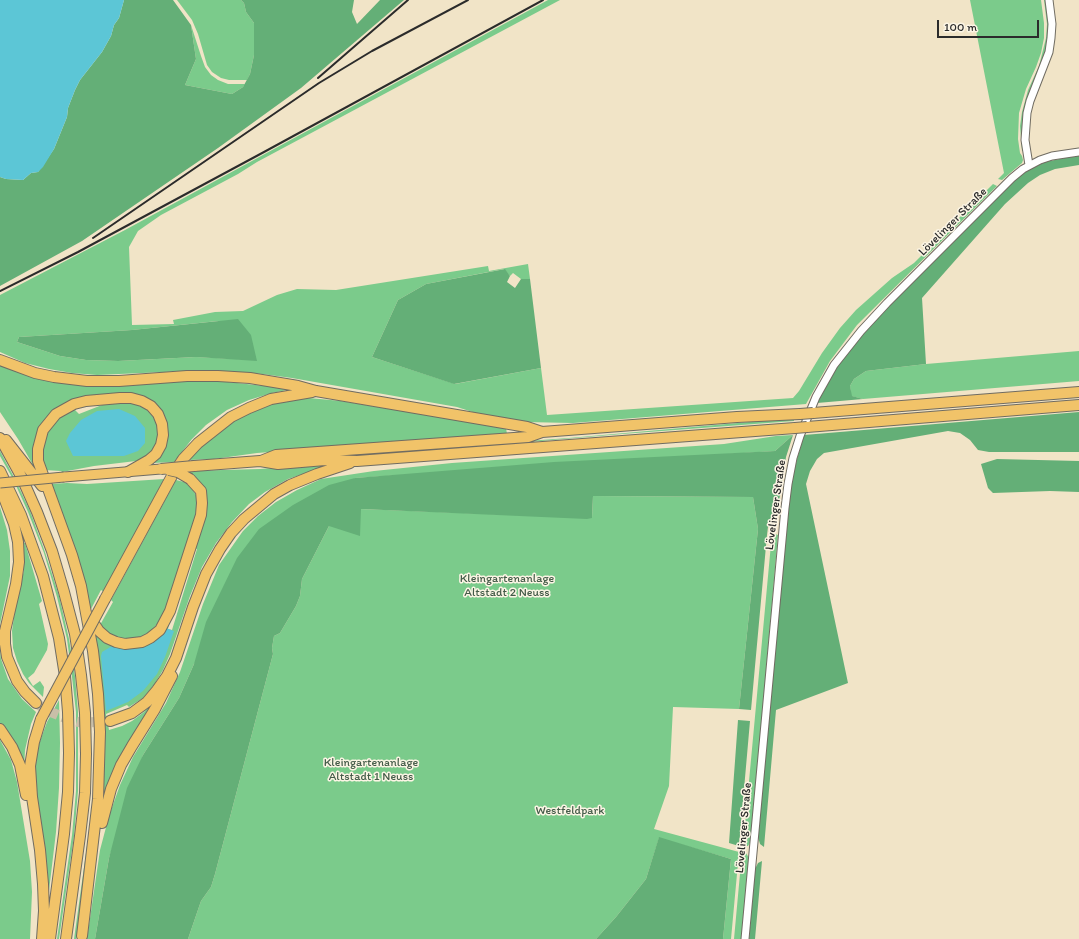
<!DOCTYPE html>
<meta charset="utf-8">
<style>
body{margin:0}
#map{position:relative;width:1079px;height:939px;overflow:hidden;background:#f1e4c7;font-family:Itim,sans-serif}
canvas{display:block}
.scale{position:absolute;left:937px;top:20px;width:102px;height:18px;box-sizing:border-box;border:2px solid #2b2b2b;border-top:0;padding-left:5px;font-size:12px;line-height:14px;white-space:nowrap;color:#2b2b2b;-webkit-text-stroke:3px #fcf5e5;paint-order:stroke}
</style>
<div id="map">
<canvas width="1079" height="939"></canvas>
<div class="scale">100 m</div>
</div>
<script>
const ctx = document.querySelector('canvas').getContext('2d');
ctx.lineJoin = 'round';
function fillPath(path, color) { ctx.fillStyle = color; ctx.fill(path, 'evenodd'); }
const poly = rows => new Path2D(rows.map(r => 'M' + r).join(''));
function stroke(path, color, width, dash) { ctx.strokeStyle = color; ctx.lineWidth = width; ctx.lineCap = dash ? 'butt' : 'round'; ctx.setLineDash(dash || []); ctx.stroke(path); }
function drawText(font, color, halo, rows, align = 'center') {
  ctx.font = font + ' Itim,sans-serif'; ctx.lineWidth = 3; ctx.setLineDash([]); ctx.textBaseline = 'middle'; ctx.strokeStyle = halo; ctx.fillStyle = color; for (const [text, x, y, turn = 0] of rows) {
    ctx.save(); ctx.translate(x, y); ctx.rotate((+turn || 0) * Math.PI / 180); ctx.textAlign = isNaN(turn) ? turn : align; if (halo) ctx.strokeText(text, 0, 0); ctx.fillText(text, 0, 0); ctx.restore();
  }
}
const green = poly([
 [177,0,241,0,244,3,246,12,254,23,254,55,250,74,247,80,229,80,221,78,212,72,207,65,198,34,192,20],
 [548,0,560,0,257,162,238,174,161,215,138,231,129,247,132,325,174,324,173,320,215,312,243,311,277,295,297,289,336,290,488,266,489,271,528,264,530,279,521,279,513,273,510,276,504,269,426,284,398,300,372,357,455,384,541,368,547,415,793,398,799,391,822,353,840,328,856,310,892,278,914,263,993,184,997,186,857,325,830,361,806,404,573,423,524,422,488,417,457,407,292,378,262,374,220,371,187,371,97,375,72,373,49,369,25,363,0,352,0,295,125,230],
 [218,321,256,360,196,357,118,361,86,360,60,356,17,342,19,337,132,330],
 [970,0,1041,0,1044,23,1044,38,1041,53,1036,67,1026,89,1019,113,1018,139,1020,153,1022,156,1023,160,1022,163,1002,180,998,179,1004,173],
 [1044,0,1046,0,1049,24,1048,37,1046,51,1030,91,1024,151,1022,151,1020,126,1022,112,1028,90,1039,66,1046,38,1047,24],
 [191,25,201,56,205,67,211,75,218,80,228,84,245,84,243,87,232,94,185,85,196,59],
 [1079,351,1079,381,863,399,851,396,850,386,854,379,866,371,926,364],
 [0,364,71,384,94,386,178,381,219,381,292,389,272,393,249,400,227,410,206,425,192,439,174,462,152,463,151,465,143,466,161,452,157,407,99,397,49,418,37,472,18,439,0,412],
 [309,398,341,401,506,428,507,434,257,453,214,459,189,460,209,438,230,422,251,411,278,402],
 [115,403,138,404,144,407,154,418,158,426,159,432,157,444,151,452,140,460,136,461,94,466,62,472,61,471,44,470,42,458,42,444,45,435,52,425,63,414,78,407,75,410,79,414,102,405],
 [794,418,794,421,622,434,448,449,280,461,280,459,569,438],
 [793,435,775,451,355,478,194,664,179,698,143,755,109,858,95,939,87,939,100,850,109,816,120,785,133,757,166,703,180,672,203,604,219,565,243,531,258,516,276,502,297,490,321,479,374,471,452,463,724,444,776,436],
 [0,451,15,479,30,511,45,552,59,596,69,639,75,676,78,712,78,791,74,836,59,939,57,939,72,835,76,791,76,712,72,677,67,639,57,597,44,553,28,512,13,479,0,456],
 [335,463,288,479,265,492,249,504,232,522,216,543,202,567,190,596,170,654,163,670,154,685,143,698,129,707,127,705,106,714,109,730,122,726,132,721,144,712,153,702,102,805,94,635,96,634,135,648,171,614,168,629,172,630,197,549,194,548,206,501,186,471,260,469],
 [164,479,104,592,101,590,91,609,82,571,73,542,49,484,67,483,87,484],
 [176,480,184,482,191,487,196,495,197,504,195,517,166,608,159,622,151,631,143,636,133,639,120,638,109,634,100,625,113,602,111,600],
 [593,496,753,497,758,529,739,709,673,707,669,786,654,829,739,852,731,939,723,939,731,859,659,838,646,879,616,917,596,939,188,939,201,901,211,887,215,874,273,654,272,648,274,636,280,633,296,606,300,596,302,579,329,526,360,509,592,518],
 [0,507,7,530,10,551,10,576,0,624],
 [772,533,778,535,751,841,748,846,743,846],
 [23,543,25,543,42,601,39,604,48,644,47,650,34,673,28,678,33,686,40,681,44,687,43,697,29,683,23,674,17,661,13,648,12,631,15,610,24,570],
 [0,650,1,659,8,679,22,699,36,712,31,724,25,750,24,769,0,725],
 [59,700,60,743,59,788,56,832,48,899,36,798,35,769,39,744,47,722],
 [0,740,11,760,17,782,30,861,32,892,30,939,0,939],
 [92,810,87,866,76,939,74,939],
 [742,852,746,853,749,858,742,939,734,939]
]);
const forest = poly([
 [124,0,173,0,191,25,196,59,185,85,232,94,243,87,250,74,254,55,254,23,246,12,244,3,241,0,354,0,352,12,357,24,380,0,404,0,301,88,218,148,82,241,0,286,0,177,6,179,23,180,31,173,38,172,54,149,67,117,68,108,75,90,80,80,102,52,111,36,114,25,119,18],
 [1079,155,1079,165,1055,169,1040,175,1028,183,1005,204,922,298,926,364,866,371,854,379,850,386,852,396,863,399,817,403,823,390,835,368,864,331,890,304,1012,182,1023,173,1045,162],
 [505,269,510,276,507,282,515,288,521,279,530,279,541,368,454,384,372,357,398,300,426,284],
 [238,319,251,335,257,361,196,357,118,361,86,360,60,356,17,342,19,337,132,330],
 [1079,412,1079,452,989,452,978,450,970,440,960,433,948,431,824,453,817,459,810,471,806,484,848,683,776,710,764,847,760,844,758,837,788,508,791,484,797,459,804,435],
 [793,435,786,457,777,514,768,527,767,535,751,710,739,709,758,529,753,497,593,496,592,518,587,519,361,509,360,536,329,526,302,579,300,596,296,606,280,633,274,636,272,648,273,654,215,874,211,887,201,901,188,939,95,939,109,858,127,788,143,755,179,698,194,664,206,622,237,558,259,529,293,505,329,485,355,478,554,462,775,451],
 [997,459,1079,461,1079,492,1050,491,993,493,988,488,981,464],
 [738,720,750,721,739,846,729,843],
 [659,837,731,859,723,939,596,939,616,917,646,879],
 [762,861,755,939,749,939,755,869,758,863]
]);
const water = poly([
 [0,0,124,0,119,18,114,25,111,36,102,52,80,80,75,90,68,108,67,117,54,149,43,167,38,172,31,173,23,180,6,179,0,177],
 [119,409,135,416,145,428,145,443,138,451,124,456,73,456,66,441,70,433,81,420,97,411],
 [166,628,174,631,165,657,157,674,143,691,128,702,106,711,101,656,102,652,112,646,121,649,136,649,148,646,160,637]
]);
const highwayTunnel = poly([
 [36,703,46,710,70,720,83,723,107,721]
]);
const minor = poly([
 [1029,165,1025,140,1027,113,1030,101,1049,52,1051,38,1052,24,1049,0],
 [745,939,785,508,788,484,793,458,800,436,816,397,834,365,861,331,887,303,1012,178,1023,169,1040,160,1052,156,1079,152]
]);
const major = poly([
 [64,477,161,469]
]);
const highway = poly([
 [0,360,35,373,54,377,87,381,119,381,187,376,218,376,250,378,298,386,316,391,527,427,542,432],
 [813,413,1079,392],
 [807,427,1079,405],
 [0,438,21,476,37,512,52,551,64,592,75,634,81,675,85,713,86,754,85,793,80,836,66,939],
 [6,440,42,486],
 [261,461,276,455,528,437,542,432,737,417,800,414],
 [194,466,260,461,278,464,325,460,357,461,795,428],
 [0,471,21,515,43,576,59,638,65,676,68,712,69,753,68,792,64,834,50,939],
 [0,487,14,524,18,542,19,562,16,584,5,631,5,644,7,657,17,681,25,692,36,703],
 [105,599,173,474,183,459,198,443,231,417,249,408,271,399,312,392],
 [89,616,99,631,107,638,116,642,125,644,142,642,150,638,160,630,170,611,201,515,202,503,201,491,190,479],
 [41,719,34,742,30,766,32,797,40,850,43,884,44,911,42,939],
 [110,721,132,713,147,702,157,690,167,676,176,658,193,607,206,574,220,549,231,533,244,519,274,494,290,485,317,474,350,463],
 [0,729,12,747,20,765,26,795],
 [102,823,111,789,121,765,132,746,155,709,172,676],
 [82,936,98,799,100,732,98,694,93,651,81,586,72,555,38,461,38,449,43,430,56,414,74,404,86,401,120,398,131,398,142,401,151,406,158,414,162,424,163,435,161,445,156,454,149,460,128,472]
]);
const rail = poly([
 [318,78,408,0],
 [93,238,319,83,372,51,468,0],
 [0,291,78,252,264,152,543,0]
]);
const majorBridge = poly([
 [0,483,64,477]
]);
const highwayBridge = poly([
 [800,414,813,413],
 [795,428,807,427],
 [161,469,194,466],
 [169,470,178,472,190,479],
 [41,719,105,599]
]);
const streetNames = [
 ["Lövelinger Straße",953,222,-45],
 ["Lövelinger Straße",776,505,-82],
 ["Lövelinger Straße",744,828,-85]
];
const parkNames = [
 ["Kleingartenanlage",507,579],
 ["Altstadt 2 Neuss",507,593],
 ["Kleingartenanlage",371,763],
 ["Altstadt 1 Neuss",371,777],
 ["Westfeldpark",570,811]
];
fillPath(green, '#7bcb8b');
fillPath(forest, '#64af77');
fillPath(water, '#5cc6d6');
stroke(highwayTunnel, '#c9bfa8', 10, [10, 5]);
stroke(minor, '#706c62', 9);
stroke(major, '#706c62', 11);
stroke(highway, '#706c62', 12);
stroke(minor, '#fff', 7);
stroke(major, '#f1c369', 9);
stroke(highway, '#f1c369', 10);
stroke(rail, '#2b2b2b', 2);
stroke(majorBridge, '#706c62', 11, []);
stroke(highwayBridge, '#706c62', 12, []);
stroke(majorBridge, '#f1c369', 9);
stroke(highwayBridge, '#f1c369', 10);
drawText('12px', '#2b2b2b', '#fcf5e5', streetNames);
drawText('12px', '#435b48', '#fcf5e5', parkNames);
</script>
